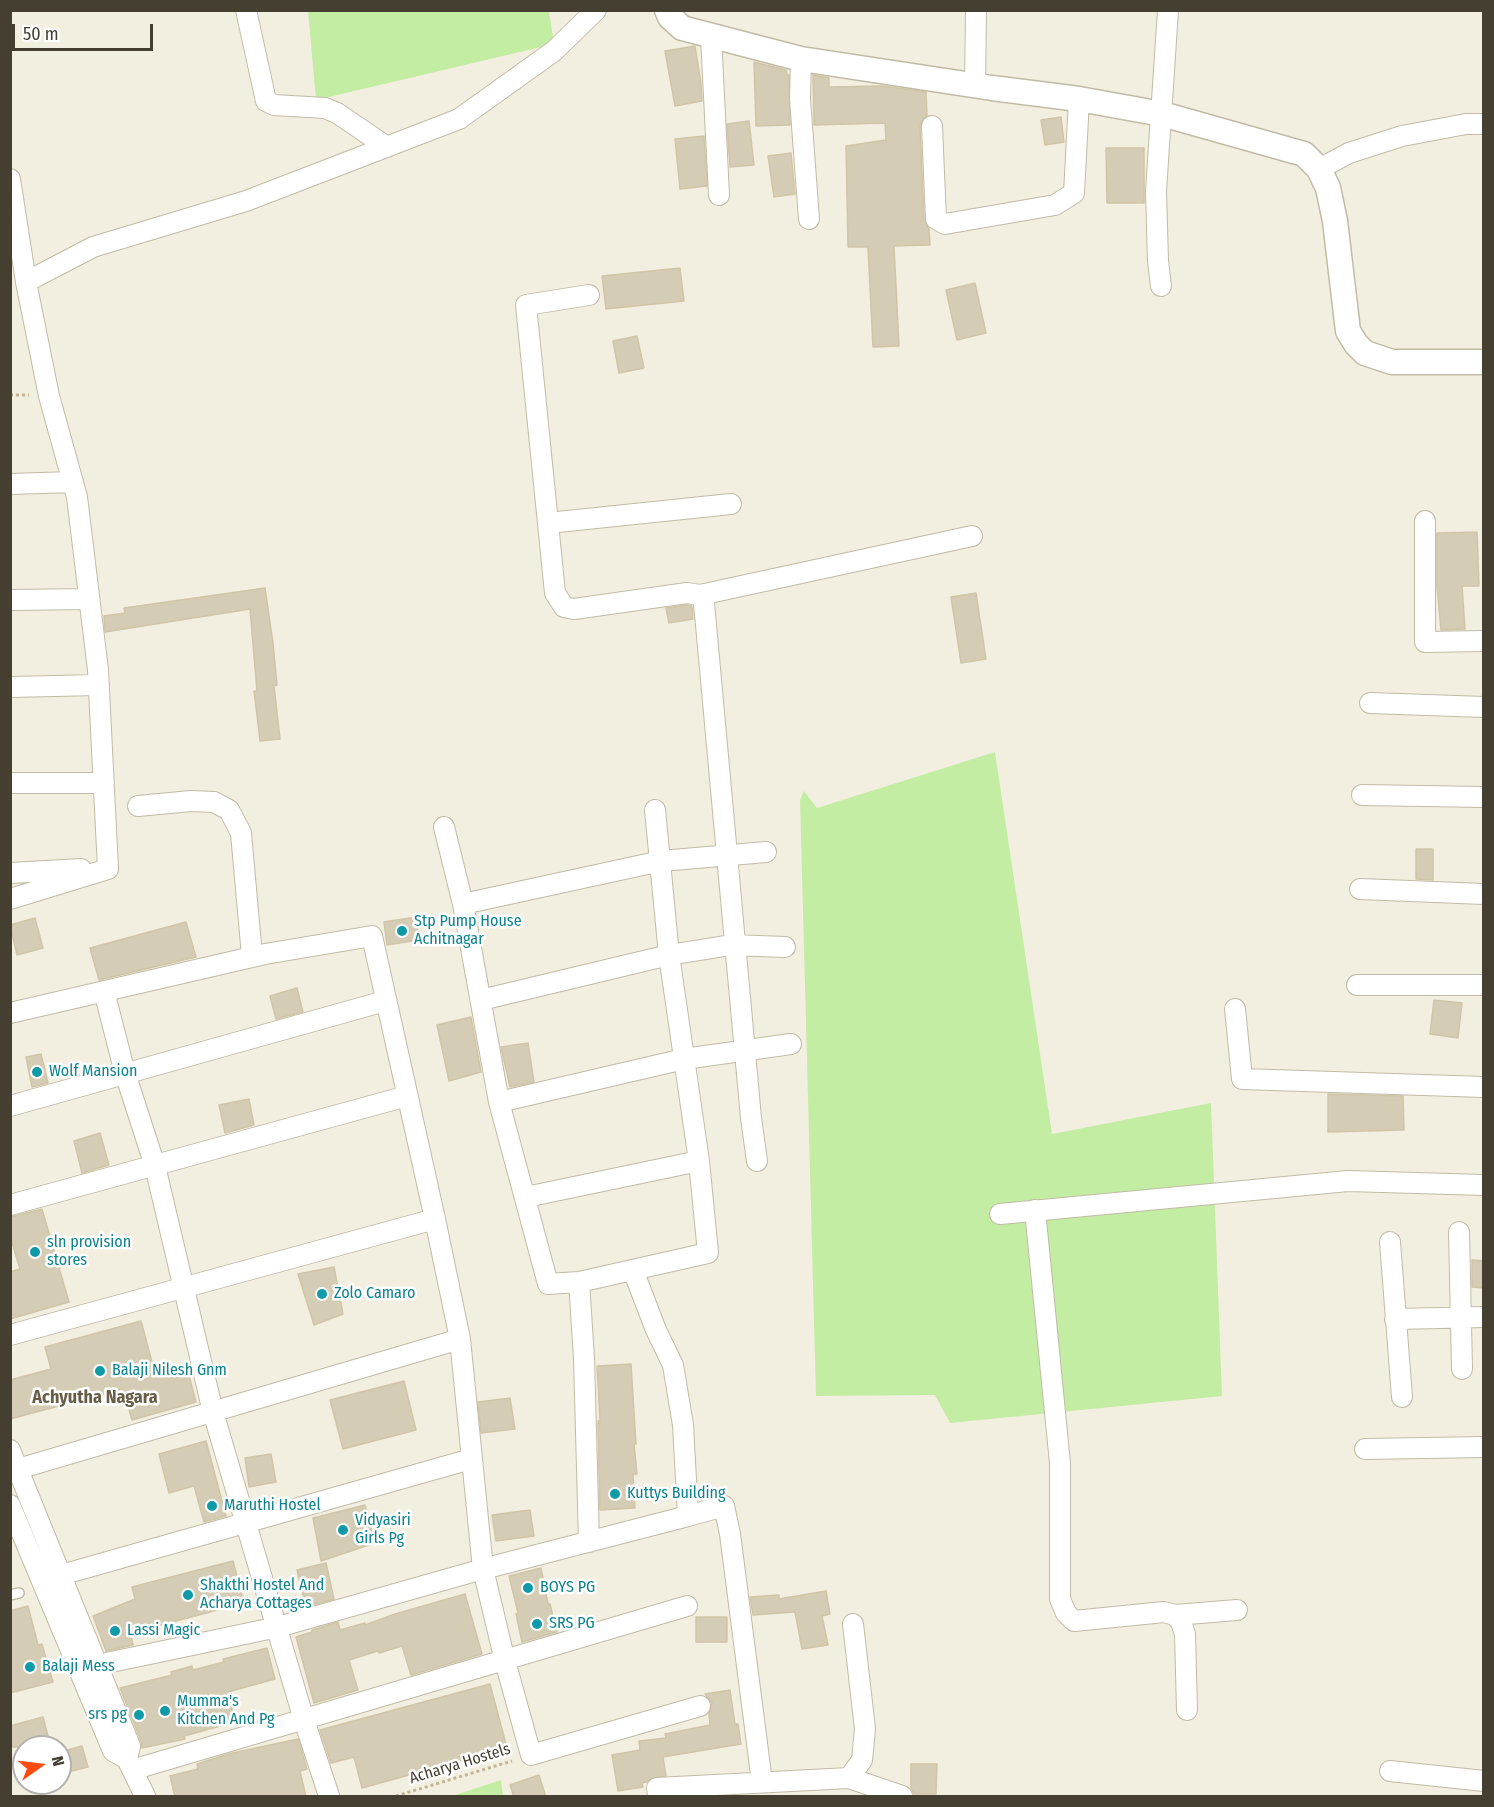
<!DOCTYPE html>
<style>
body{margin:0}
#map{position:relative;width:1494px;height:1807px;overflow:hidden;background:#f3efe0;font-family:"Fira Sans Condensed",sans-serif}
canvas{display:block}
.frame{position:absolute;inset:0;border:12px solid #443f31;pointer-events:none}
.north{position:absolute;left:12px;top:1735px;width:60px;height:60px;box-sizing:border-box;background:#fff;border:2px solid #b4b2ad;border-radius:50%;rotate:76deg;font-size:16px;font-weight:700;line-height:24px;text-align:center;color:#443f31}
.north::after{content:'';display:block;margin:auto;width:21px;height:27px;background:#ff4b0b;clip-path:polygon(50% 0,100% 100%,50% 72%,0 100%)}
.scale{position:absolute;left:12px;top:24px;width:141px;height:27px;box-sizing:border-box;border:3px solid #443f31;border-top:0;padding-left:8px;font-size:18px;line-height:21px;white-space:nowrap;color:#443f31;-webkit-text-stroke:4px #fff;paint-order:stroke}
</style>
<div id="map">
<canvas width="1494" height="1807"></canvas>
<div class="frame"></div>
<div class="north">N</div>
<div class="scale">50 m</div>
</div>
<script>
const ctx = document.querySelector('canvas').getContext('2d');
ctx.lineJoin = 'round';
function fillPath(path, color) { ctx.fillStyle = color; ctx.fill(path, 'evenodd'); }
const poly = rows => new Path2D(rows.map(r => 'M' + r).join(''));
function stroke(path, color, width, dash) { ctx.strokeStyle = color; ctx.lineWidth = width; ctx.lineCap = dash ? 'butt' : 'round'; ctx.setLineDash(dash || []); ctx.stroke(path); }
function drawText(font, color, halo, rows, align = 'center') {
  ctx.font = font + ' "Fira Sans Condensed",sans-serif'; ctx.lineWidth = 5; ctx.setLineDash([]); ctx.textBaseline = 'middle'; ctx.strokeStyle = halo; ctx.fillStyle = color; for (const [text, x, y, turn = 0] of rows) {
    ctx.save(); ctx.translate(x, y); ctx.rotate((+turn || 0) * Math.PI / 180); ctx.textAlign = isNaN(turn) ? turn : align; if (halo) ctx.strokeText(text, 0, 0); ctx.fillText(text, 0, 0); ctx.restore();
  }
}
const green = poly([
 [308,11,549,11,554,44,316,100],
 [995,752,1052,1134,1211,1103,1222,1396,950,1423,935,1395,816,1396,800,800,804,791,817,808],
 [501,1780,503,1796,452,1796]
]);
const building = poly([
 [695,46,701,83,702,101,675,106,665,51,695,46],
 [754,62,786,70,787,75,789,75,790,125,756,126,754,62],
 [813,75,829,78,829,87,882,86,926,92,927,115,922,120,920,127,924,220,929,229,930,245,894,246,899,346,873,347,868,247,848,247,846,146,886,140,885,123,814,125,813,75],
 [1061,117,1064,142,1045,145,1041,120,1061,117],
 [749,121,754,165,730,167,727,124,749,121],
 [704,136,707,186,680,189,675,139,704,136],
 [1106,148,1144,148,1144,203,1107,203,1106,148],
 [791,153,795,194,774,197,768,156,791,153],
 [680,268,684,301,606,309,602,276,680,268],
 [975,283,986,333,957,340,946,290,975,283],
 [637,336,644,368,619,373,613,341,637,336],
 [1477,532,1479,586,1462,586,1465,629,1441,630,1437,587,1437,533,1477,532],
 [265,588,273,643,277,685,274,686,280,739,260,741,254,691,257,691,250,609,105,632,104,616,125,613,124,608,265,588],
 [976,593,986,659,961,663,951,597,976,593],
 [687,605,692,606,693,619,669,623,666,608,687,605],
 [1416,849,1433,849,1433,880,1416,879,1416,849],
 [416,917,419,940,387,945,384,922,416,917],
 [35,918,43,948,17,955,10,925,35,918],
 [186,922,196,957,99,980,90,948,186,922],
 [297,988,303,1012,276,1019,270,996,297,988],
 [1434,1000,1462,1003,1458,1038,1430,1034,1434,1000],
 [471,1017,481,1072,449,1081,437,1025,471,1017],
 [528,1043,534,1082,510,1087,501,1047,528,1043],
 [41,1054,48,1083,32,1087,26,1057,41,1054],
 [1328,1094,1403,1096,1404,1130,1328,1132,1328,1094],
 [249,1099,254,1125,225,1133,219,1105,249,1099],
 [100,1133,109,1165,82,1173,74,1141,100,1133],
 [42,1209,69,1302,10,1319,10,1272,20,1269,10,1236,10,1217,42,1209],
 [1472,1260,1484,1261,1484,1288,1472,1287,1472,1260],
 [334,1267,343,1314,314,1325,298,1274,334,1267],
 [141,1321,155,1373,186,1364,196,1402,132,1420,123,1389,10,1419,10,1380,51,1369,45,1347,141,1321],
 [631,1364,636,1444,634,1444,637,1474,633,1474,635,1508,600,1510,598,1421,600,1421,597,1366,631,1364],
 [404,1381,416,1430,343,1449,330,1400,404,1381],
 [510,1398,515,1429,481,1433,478,1402,510,1398],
 [206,1441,226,1516,204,1522,194,1486,169,1493,159,1454,206,1441],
 [271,1454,276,1482,249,1487,245,1458,271,1454],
 [365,1505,375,1543,321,1561,313,1518,365,1505],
 [530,1510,534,1536,496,1541,492,1515,530,1510],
 [233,1561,244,1603,131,1633,133,1645,106,1651,93,1616,135,1599,132,1587,233,1561],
 [326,1563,334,1599,306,1607,297,1570,326,1563],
 [541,1568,548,1604,550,1604,557,1632,522,1642,516,1614,518,1613,509,1576,541,1568],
 [826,1591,830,1614,822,1616,828,1645,802,1649,795,1612,753,1615,750,1597,779,1595,779,1599,826,1591],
 [465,1594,482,1654,411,1675,402,1646,379,1653,378,1651,349,1660,358,1690,314,1703,296,1637,312,1632,312,1630,338,1622,340,1630,365,1623,365,1625,395,1614,465,1594],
 [28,1606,38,1645,42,1644,53,1682,10,1693,10,1611,28,1606],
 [696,1617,727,1617,727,1642,696,1642,696,1617],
 [267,1648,275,1679,228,1692,235,1722,184,1736,185,1739,142,1748,141,1741,120,1688,172,1675,171,1672,192,1666,193,1670,224,1662,223,1659,267,1648],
 [490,1684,507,1748,362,1788,354,1757,331,1763,320,1730,490,1684],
 [730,1690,735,1724,738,1724,741,1744,663,1757,666,1776,651,1778,647,1782,642,1783,643,1787,618,1791,612,1755,640,1750,639,1741,666,1738,665,1734,710,1725,709,1714,712,1703,705,1694,730,1690],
 [43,1717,51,1747,10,1747,10,1726,43,1717],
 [298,1739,307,1769,300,1771,306,1797,175,1797,170,1776,198,1769,197,1764,228,1754,298,1739],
 [82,1746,88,1767,60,1774,60,1752,82,1746],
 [911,1764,937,1764,936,1794,914,1794,911,1788,911,1764],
 [539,1775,546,1797,514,1797,510,1785,539,1775]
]);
const path = poly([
 [10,395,29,395],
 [396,1796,512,1761]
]);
const service = poly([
 [10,1595,19,1593]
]);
const minor = poly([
 [246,10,266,101,274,105,325,108,337,113,387,147],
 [711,36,719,195],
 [801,59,800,99,809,219],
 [975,85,976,10],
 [932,126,936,219,945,224,1055,205,1074,193,1079,99],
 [1319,169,1349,153,1402,136,1466,124,1484,124],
 [10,179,26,282],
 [1161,286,1158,261,1156,191,1168,10],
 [589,295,526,305,555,593,564,607,574,609,687,593,700,595,704,603,751,1118,757,1161],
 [10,484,73,482],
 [1425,521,1425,642,1484,641],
 [548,523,731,504],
 [700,595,972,536],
 [10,600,88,599],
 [10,687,99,685],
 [1370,703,1484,707],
 [10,783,103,783],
 [1362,795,1484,797],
 [138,806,191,801,214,802,229,810,241,833,252,956],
 [444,827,463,904,499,1102,548,1284,579,1282,584,1358,589,1542],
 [108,869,98,670,77,497,49,396,26,282,93,247,246,201,459,119,554,51,596,10],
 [10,873,81,869],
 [1360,889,1484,894],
 [10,899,108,869],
 [463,904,661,861,766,852],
 [1357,985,1484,985],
 [104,991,125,1073,155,1166,213,1412,304,1720,329,1796],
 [481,1000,669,955,731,945,785,947],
 [1235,1009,1242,1079,1484,1087],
 [10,1013,265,954,372,936,435,1219,460,1339,483,1569,505,1661,531,1755,700,1706],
 [499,1102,684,1059,791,1044],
 [10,1106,385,1001],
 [526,1197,699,1161],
 [10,1205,407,1096],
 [1035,1210,1060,1463,1060,1599,1066,1613,1074,1621,1164,1612,1175,1615,1181,1622,1185,1634,1187,1710],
 [1000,1214,1348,1181,1484,1185],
 [1459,1232,1462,1369],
 [1390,1242,1402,1397],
 [633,1270,656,1330,673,1365,683,1425,688,1516,724,1506,730,1534,762,1782],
 [579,1282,708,1253,699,1161,669,955,655,810],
 [1395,1319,1484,1317],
 [10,1335,435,1219],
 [1365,1449,1484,1447],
 [10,1450,130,1746,127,1759],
 [18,1469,460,1339],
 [10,1505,113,1751,127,1759,145,1796],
 [43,1583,61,1575,471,1459],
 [1175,1615,1237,1610],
 [97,1665,278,1627,483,1569,688,1516],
 [132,1770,687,1606],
 [1390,1771,1484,1781],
 [849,1778,862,1760,865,1729,853,1624],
 [658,1796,657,1788,849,1778,902,1796]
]);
const tertiary = poly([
 [667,10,670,17,682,28,801,59,992,88,1079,99,1162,114,1304,154,1319,169,1328,188,1335,221,1348,331,1356,344,1365,353,1392,362,1484,362]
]);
const markers = [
 [402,931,6,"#0f9aa8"],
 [37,1072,6,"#0f9aa8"],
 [35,1252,6,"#0f9aa8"],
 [322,1294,6,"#0f9aa8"],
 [100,1371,6,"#0f9aa8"],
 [615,1494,6,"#0f9aa8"],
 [212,1506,6,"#0f9aa8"],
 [343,1530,6,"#0f9aa8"],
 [528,1588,6,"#0f9aa8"],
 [188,1595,6,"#0f9aa8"],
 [537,1624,6,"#0f9aa8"],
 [115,1631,6,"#0f9aa8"],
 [30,1667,6,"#0f9aa8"],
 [165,1711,6,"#0f9aa8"],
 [139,1715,6,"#0f9aa8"]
];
const cultureNames = [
 ["Stp Pump House",414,922],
 ["Achitnagar",414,940],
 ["Wolf Mansion",49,1072],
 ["sln provision",47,1243],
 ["stores",47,1261],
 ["Zolo Camaro",334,1294],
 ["Balaji Nilesh Gnm",112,1371],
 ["Kuttys Building",627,1494],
 ["Maruthi Hostel",224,1506],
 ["Vidyasiri",355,1521],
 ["Girls Pg",355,1539],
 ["Shakthi Hostel And",200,1586],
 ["Acharya Cottages",200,1604],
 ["BOYS PG",540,1588],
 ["SRS PG",549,1624],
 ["Lassi Magic",127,1631],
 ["Balaji Mess",42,1667],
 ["Mumma's",177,1702],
 ["Kitchen And Pg",177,1720],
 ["srs pg",127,1715,"right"]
];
const streetNames = [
 ["Acharya Hostels",460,1764,-17]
];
const neighbourhoodNames = [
 ["Achyutha Nagara",95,1398]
];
fillPath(green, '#c3eda3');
fillPath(building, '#d4ccb5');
stroke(building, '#d1c5a7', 1.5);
stroke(service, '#c1bba5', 12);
stroke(minor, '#c1bba5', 22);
stroke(tertiary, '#c1bba5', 27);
stroke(path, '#c2b692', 3, [3, 3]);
stroke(service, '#fff', 9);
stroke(minor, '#fff', 20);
stroke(tertiary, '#fff', 24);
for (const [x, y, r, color] of markers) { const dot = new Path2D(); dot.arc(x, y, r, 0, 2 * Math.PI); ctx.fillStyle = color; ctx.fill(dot); stroke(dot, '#fff', 2); }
drawText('16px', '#0d838f', '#fff', cultureNames, 'left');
drawText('16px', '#443f31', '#fff', streetNames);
drawText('bold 18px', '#685e47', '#fff', neighbourhoodNames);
</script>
